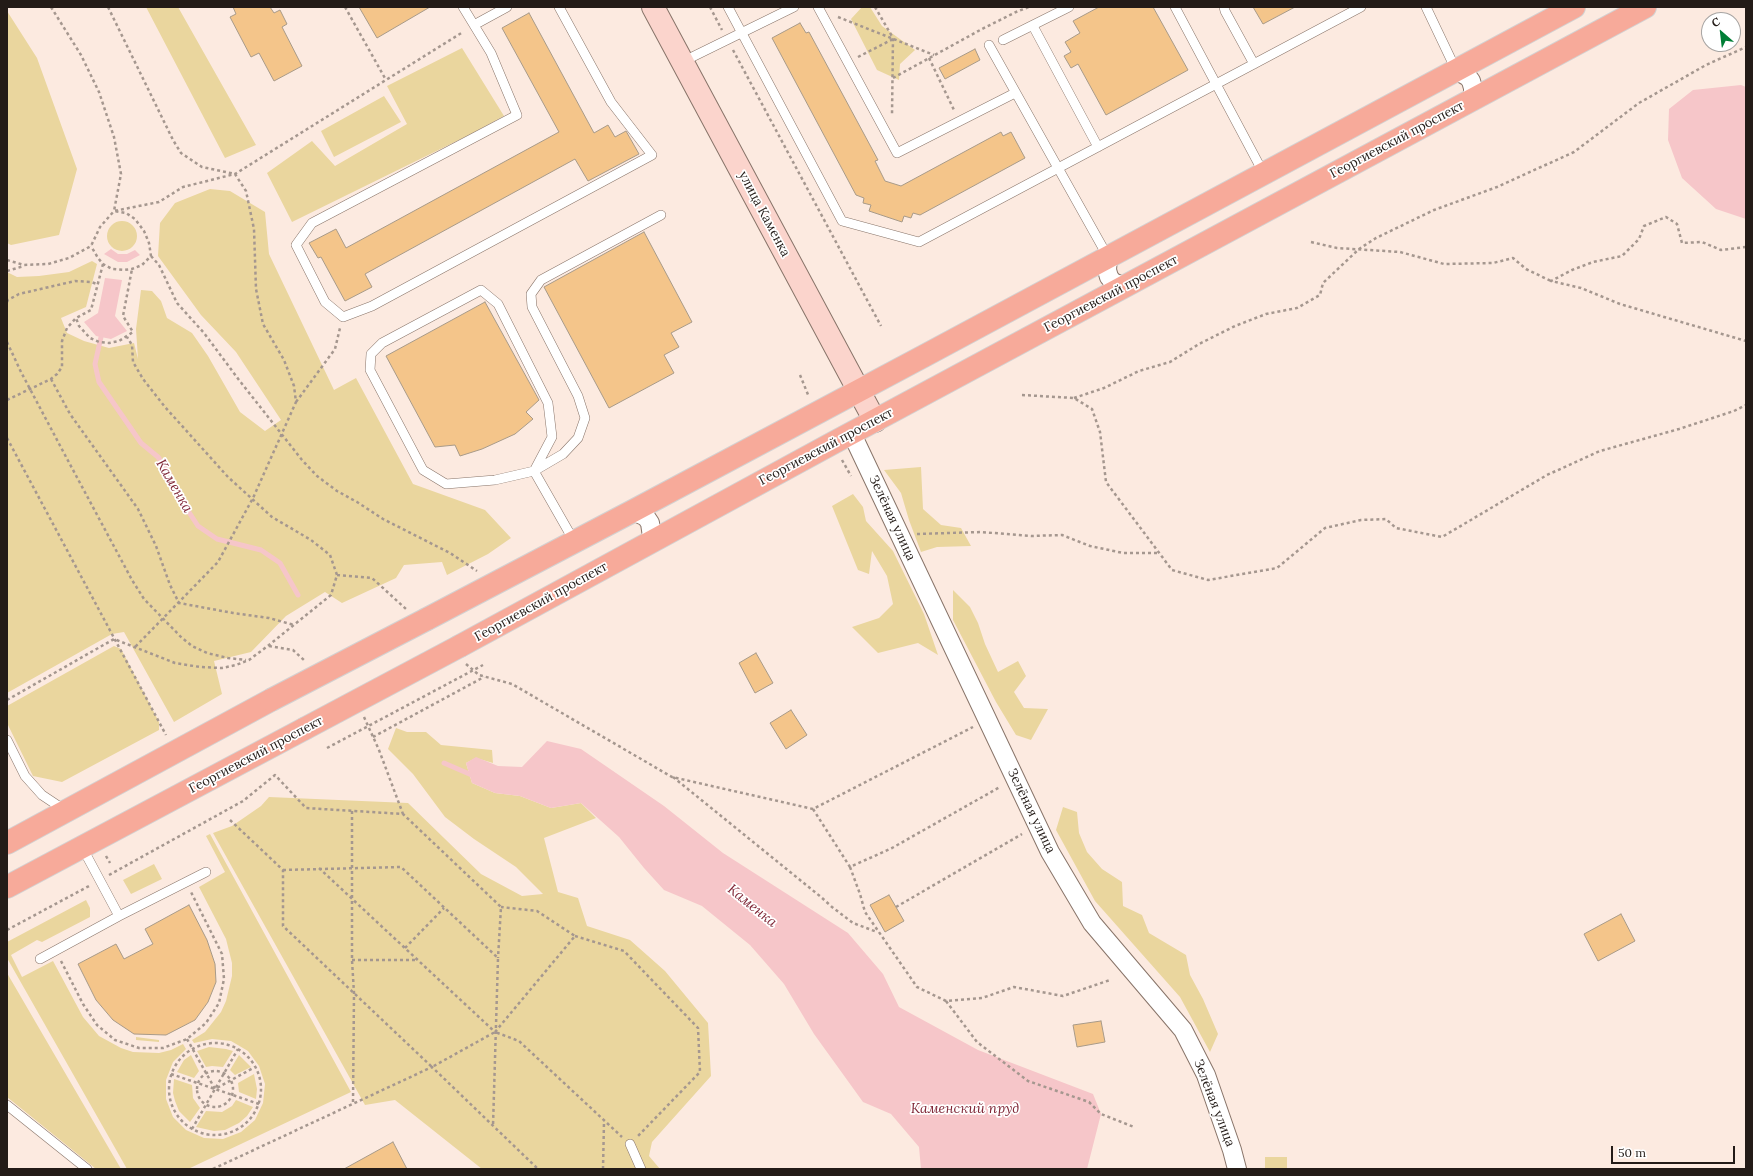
<!DOCTYPE html>
<meta charset="utf-8">
<style>
body{margin:0}
#map{position:relative;width:1753px;height:1176px;overflow:hidden;background:#fceae0;font-family:Lora,serif}
canvas{display:block}
.frame{position:absolute;inset:0;border:8px solid #231b17;pointer-events:none}
.north{position:absolute;left:1701px;top:12px;width:40px;height:40px;box-sizing:border-box;background:#fff;border:1px solid #a7a4a2;border-radius:50%;rotate:332deg;font-size:11px;font-weight:700;line-height:16px;text-align:center;color:#231b17}
.north::after{content:'';display:block;margin:auto;width:14px;height:18px;background:#007e36;clip-path:polygon(50% 0,100% 100%,50% 72%,0 100%)}
.scale{position:absolute;left:1611px;top:1146px;width:124px;height:18px;box-sizing:border-box;border:2px solid #231b17;border-top:0;padding-left:5px;font-size:12px;line-height:14px;white-space:nowrap;color:#231b17;-webkit-text-stroke:3px #fff;paint-order:stroke}
</style>
<div id="map">
<canvas width="1753" height="1176"></canvas>
<div class="frame"></div>
<div class="north">С</div>
<div class="scale">50 m</div>
</div>
<script>
const ctx = document.querySelector('canvas').getContext('2d');
ctx.lineJoin = 'round';
function fillPath(path, color) { ctx.fillStyle = color; ctx.fill(path, 'evenodd'); }
const poly = rows => new Path2D(rows.map(r => 'M' + r).join(''));
function stroke(path, color, width, dash) { ctx.strokeStyle = color; ctx.lineWidth = width; ctx.lineCap = dash ? 'butt' : 'round'; ctx.setLineDash(dash || []); ctx.stroke(path); }
function drawText(font, color, halo, rows, align = 'center') {
  ctx.font = font + ' Lora,serif'; ctx.lineWidth = 3.5; ctx.setLineDash([]); ctx.textBaseline = 'middle'; ctx.strokeStyle = halo; ctx.fillStyle = color; for (const [text, x, y, turn = 0] of rows) {
    ctx.save(); ctx.translate(x, y); ctx.rotate((+turn || 0) * Math.PI / 180); ctx.textAlign = isNaN(turn) ? turn : align; if (halo) ctx.strokeText(text, 0, 0); ctx.fillText(text, 0, 0); ctx.restore();
  }
}
const green = poly([
 [146,7,178,7,256,145,225,158],
 [862,7,870,7,882,26,915,50,900,64,899,80,877,70,851,19],
 [7,11,37,58,77,169,59,235,11,245,7,243],
 [462,48,504,116,469,135,292,222,267,173,312,141,335,166,407,124,387,86],
 [384,96,401,122,334,157,321,131],
 [210,189,230,191,265,212,269,254,334,390,356,378,413,484,485,510,511,538,488,554,447,575,442,562,404,565,396,578,342,603,325,592,286,616,251,652,214,661,222,694,174,722,124,632,112,634,7,693,7,272,17,277,39,276,69,272,92,261,97,264,86,307,61,318,67,333,84,341,109,348,134,343,138,359,136,329,141,290,152,291,161,301,167,318,192,333,208,356,240,412,265,431,281,420,236,352,201,315,158,256,160,223,175,203],
 '107 236a15 15 0 1 1 30 0a15 15 0 1 1-30 0Z',
 [921,467,923,509,941,525,961,528,971,546,937,547,921,552,909,520,901,493,884,470],
 [853,494,863,507,866,521,893,551,924,614,938,655,918,643,878,653,852,627,879,618,893,604,887,576,872,551,869,574,858,570,832,506],
 [953,590,970,607,978,623,985,644,998,672,1018,661,1026,676,1014,692,1024,708,1048,709,1031,740,1016,735,996,702,953,620],
 [114,646,121,649,159,722,159,730,62,782,33,776,7,723,7,706],
 [396,728,407,732,426,732,441,745,492,750,493,763,476,758,466,763,472,783,495,793,520,796,551,808,581,803,596,818,544,838,558,892,578,898,587,926,630,940,665,971,708,1023,711,1076,652,1142,649,1156,660,1169,482,1169,395,1100,365,1105,213,833,232,826,261,806,269,797,408,803,481,874,522,896,543,894,516,867,474,839,445,817,413,774,388,749],
 [1063,807,1077,812,1079,833,1087,852,1102,869,1122,882,1123,906,1142,915,1149,933,1186,955,1190,975,1203,999,1218,1034,1210,1052,1180,997,1095,901,1056,830],
 [210,834,351,1092,188,1169,127,1169,7,958,7,942,86,900,90,908,90,917,42,942,37,940,11,955,22,977,53,961,83,1017,99,1036,121,1048,133,1052,159,1053,171,1050,183,1044,186,1049,173,1062,166,1080,166,1099,173,1117,186,1130,204,1138,223,1139,241,1132,255,1120,263,1103,265,1084,259,1066,248,1051,231,1041,212,1039,194,1043,192,1040,205,1032,221,1012,226,1001,232,976,232,963,226,939,199,887,225,872,206,836],
 [154,864,162,879,131,894,123,880],
 [7,973,121,1169,96,1169,7,1097],
 [136,1037,159,1040,159,1042,136,1040],
 [209,1047,226,1049,233,1051,223,1067,212,1066,206,1067,197,1051],
 [191,1055,199,1071,194,1078,177,1072,184,1060],
 [239,1055,251,1067,235,1075,230,1070],
 [254,1074,257,1089,256,1099,239,1092,238,1083],
 [174,1079,192,1085,193,1098,200,1108,190,1122,179,1111,175,1101,173,1093],
 [236,1100,253,1107,247,1116,239,1123,225,1130,214,1131,196,1127,206,1111,222,1112,232,1106],
 [1265,1157,1287,1157,1287,1169,1265,1169]
]);
const water = poly([
 [1741,85,1746,87,1746,219,1716,209,1682,178,1668,140,1669,109,1693,90],
 [111,249,118,254,127,254,135,250,140,255,127,262,118,262,104,254],
 [105,278,122,280,115,316,127,331,111,339,96,336,84,322,98,313],
 [547,741,581,749,664,806,723,853,848,933,883,974,899,1007,978,1050,1093,1094,1101,1114,1087,1169,921,1169,919,1147,891,1114,863,1102,814,1034,784,984,750,945,702,906,664,890,644,868,619,837,581,803,551,808,520,796,495,793,472,783,466,763,476,757,498,766,522,767]
]);
const stream = poly([
 [101,337,95,364,99,382,141,443,158,457,169,473,181,500,198,526,217,539,261,550,280,563,298,595],
 [444,763,474,776]
]);
const building = poly([
 [233,7,270,7,274,13,280,10,287,24,282,27,302,66,274,81,259,53,251,57,230,17,236,14,233,7],
 [359,7,430,7,377,38,359,7],
 [1099,7,1153,7,1188,70,1106,115,1078,64,1071,68,1064,56,1071,52,1065,42,1080,33,1073,21,1099,7],
 [1253,7,1295,7,1263,24,1253,7],
 [529,13,594,133,608,125,615,137,626,131,639,154,588,181,575,159,365,274,372,287,345,301,321,257,318,258,309,243,336,229,346,248,559,132,502,28,529,13],
 [800,23,806,33,809,32,878,160,875,161,885,181,901,186,1001,132,1003,136,1011,132,1025,158,920,215,913,213,911,218,904,216,902,222,869,211,871,205,863,203,864,198,856,195,772,38,800,23],
 [975,49,980,60,945,79,939,68,975,49],
 [644,232,692,322,671,333,679,347,664,355,674,373,609,408,544,287,644,232],
 [485,302,539,400,526,412,533,419,515,434,482,449,460,456,455,445,435,447,386,356,485,302],
 [756,653,773,683,755,693,739,663,756,653],
 [791,710,807,735,786,749,770,723,791,710],
 [889,895,904,921,885,932,870,905,889,895],
 [189,905,207,940,215,964,216,982,208,1002,195,1020,166,1035,134,1034,113,1020,96,1000,78,964,116,944,124,959,153,944,145,929,189,905],
 [1621,914,1635,941,1598,961,1584,934,1621,914],
 [1101,1021,1105,1042,1077,1047,1073,1025,1101,1021],
 [393,1142,407,1169,344,1169,393,1142]
]);
const path = poly([
 [51,7,81,55,99,92,114,137,121,174,114,211,126,213,135,219,144,231,149,243,151,256,142,265,132,269,124,270,112,269,103,264,98,258,91,246],
 [108,7,173,140,181,153,202,167,235,174,246,191,254,229,256,289,263,324,284,360,294,386,296,402,253,498,218,562,135,647],
 [345,7,386,80],
 [710,7,722,30],
 [875,7,893,38,892,115],
 [838,17,934,55],
 [733,50,881,326],
 [858,57,893,39],
 [929,58,954,110],
 [893,78,982,29,1016,12,1029,7],
 [1311,242,1337,248,1400,252,1444,264,1493,263,1513,258,1526,269,1551,281],
 [1746,247,1721,250,1702,242,1682,243,1677,224,1666,217,1644,226,1639,239,1622,256,1593,262,1572,270,1551,281,1581,288,1620,304,1746,341],
 [151,256,159,265,177,303,204,333,239,380,302,460,317,476,337,491,357,502,383,519,450,553,477,571],
 [7,260,24,265,48,264,69,258,91,246,100,227,114,211,159,202,183,187,235,174,463,32],
 [103,264,91,310,76,318,79,326,90,338,99,342,109,343,119,341,133,332,123,316,132,269],
 [7,271,24,266],
 [7,302,8,300,19,294,75,281,91,282,97,284],
 [7,342,21,372,65,455,132,580,144,599,181,637,192,646,207,653,228,658,246,660],
 [800,375,809,397],
 [51,379,70,414,138,509,156,546,170,585,179,603,233,613,269,618,294,625],
 [1022,395,1074,398,1092,409,1100,432,1106,482,1172,570,1208,580,1277,568,1325,528,1361,520,1386,519,1396,528,1442,537,1547,475,1600,451,1679,429,1734,411,1746,405],
 [1074,398,1104,388,1139,371,1170,362,1199,344,1235,326,1266,314,1297,308,1320,295,1323,283,1359,249,1376,238,1434,210,1497,187,1574,152,1639,103,1706,65,1746,47],
 [7,400,51,379,57,374,62,367,62,341,67,328,76,318],
 [296,402,335,349,340,328],
 [7,438,166,735],
 [842,460,851,476],
 [917,534,981,532,1031,536,1062,535,1090,546,1123,553,1159,553],
 [337,575,372,578,406,609],
 [269,646,293,650,305,661],
 [466,664,479,675,512,684,672,777,813,809,973,727],
 [7,700,114,639,175,663,200,667,222,668,236,665,249,660,269,645,331,595,337,575,330,555,311,540,272,517,228,477,165,407,143,379,133,362,132,345,127,337],
 [364,717,379,750,403,814],
 [373,737,484,677],
 [673,777,821,897,832,907,853,923,877,932],
 [813,809,850,867,892,848,1000,787],
 [352,811,352,960,354,993,353,1104],
 [230,820,283,870,283,926,432,1067,495,1032,519,1041,622,1137],
 [106,856,110,863],
 [850,867,860,894,865,912,917,987,946,1001,982,998,1014,987,1063,996,1110,980],
 [319,868,495,1032],
 [283,870,401,867,498,958,493,1126],
 [109,875,243,801,275,775,306,808,403,814,501,907,498,958],
 [896,907,1022,834],
 [7,930,89,886],
 [575,936,624,951,698,1028,700,1072,638,1136],
 [405,948,444,908],
 [352,960,418,960],
 [61,961,83,1004,97,1025,115,1040,139,1048,163,1048,187,1039,206,1023,219,1003,224,979,222,954,191,892],
 [946,1001,977,1042,1028,1081,1089,1102,1101,1114,1134,1127],
 [495,1032,575,936,537,911,501,907],
 [187,1039,215,1089,255,1067],
 '169 1089a46 46 0 1 1 92 0a46 46 0 1 1-92 0Z',
 '197 1089a18 18 0 1 1 36 0a18 18 0 1 1-36 0Z',
 [171,1074,259,1104],
 [192,1129,238,1049],
 [213,1169,432,1067,538,1169],
 [603,1169,604,1122]
]);
const service = poly([
 [463,7,491,53,517,115,312,223,296,245,325,302,343,317,372,306,652,155,611,102,559,7],
 [728,7,842,221,919,242,1361,7],
 [818,7,897,153,1015,93],
 [1175,7,1264,174],
 [1224,7,1225,11,1254,64],
 [1426,7,1456,70],
 [474,25,507,7],
 [1033,26,1098,147],
 [1003,40,1069,7],
 [989,45,1108,257],
 [682,62,794,7],
 [574,541,534,471,552,437,548,403,498,304,481,290,382,343,371,354,370,370,423,470,446,484,495,480,534,471,563,454,578,438,585,418,578,396,532,307,531,294,541,280,661,215],
 [7,740,25,776,42,795,66,811],
 [82,847,119,916],
 [40,959,119,916,206,872],
 [7,1105,87,1169],
 [630,1144,641,1169]
]);
const minor = poly([
 [1456,70,1468,77,1471,81,1473,88,1473,94,1470,101],
 [1108,257,1107,270,1109,277,1113,282,1125,287],
 [852,434,1050,852,1092,923,1183,1030,1206,1075,1232,1150,1237,1169],
 [633,511,646,517,650,523,652,537,648,543]
]);
const secondary = poly([
 [653,7,875,421]
]);
const primary = poly([
 [427,619,633,511,924,356,1574,7],
 [460,646,833,443,1645,7],
 [7,843,271,700],
 [7,887,304,729]
]);
const pathBridge = poly([
 [327,748,483,665]
]);
const primaryBridge = poly([
 [271,700,427,619],
 [304,729,460,646]
]);
const streetNames = [
 ["Георгиевский проспект",1397,140,-28],
 ["улица Каменка",764,214,62],
 ["Георгиевский проспект",1111,294,-28],
 ["Георгиевский проспект",826,447,-28],
 ["Зелёная улица",892,518,65],
 ["Георгиевский проспект",541,602,-29],
 ["Георгиевский проспект",256,755,-28],
 ["Зелёная улица",1031,811,64],
 ["Зелёная улица",1214,1103,69]
];
const waterNames = [
 ["Каменка",174,486,60],
 ["Каменка",752,906,39],
 ["Каменский пруд",965,1109]
];
fillPath(green, '#ead69e');
fillPath(water, '#f6c6c9');
stroke(stream, '#f6c6c9', 5);
fillPath(building, '#f4c58a');
stroke(building, '#a89a88', 1);
stroke(service, '#887469', 10);
stroke(minor, '#887469', 20);
stroke(secondary, '#887469', 24);
stroke(primary, '#d3d1d1', 24);
stroke(path, '#a5978f', 2.5, [3, 3]);
stroke(service, '#fff', 9);
stroke(minor, '#fff', 18);
stroke(secondary, '#fbd4cc', 22);
stroke(primary, '#f7aa9a', 22);
stroke(primaryBridge, '#d3d1d1', 24, []);
stroke(pathBridge, '#a5978f', 2.5, [3, 3]);
stroke(primaryBridge, '#f7aa9a', 22);
drawText('13px', '#231b17', '#fff', streetNames);
drawText('italic 14px', '#7f2636', '#fff', waterNames);
</script>
